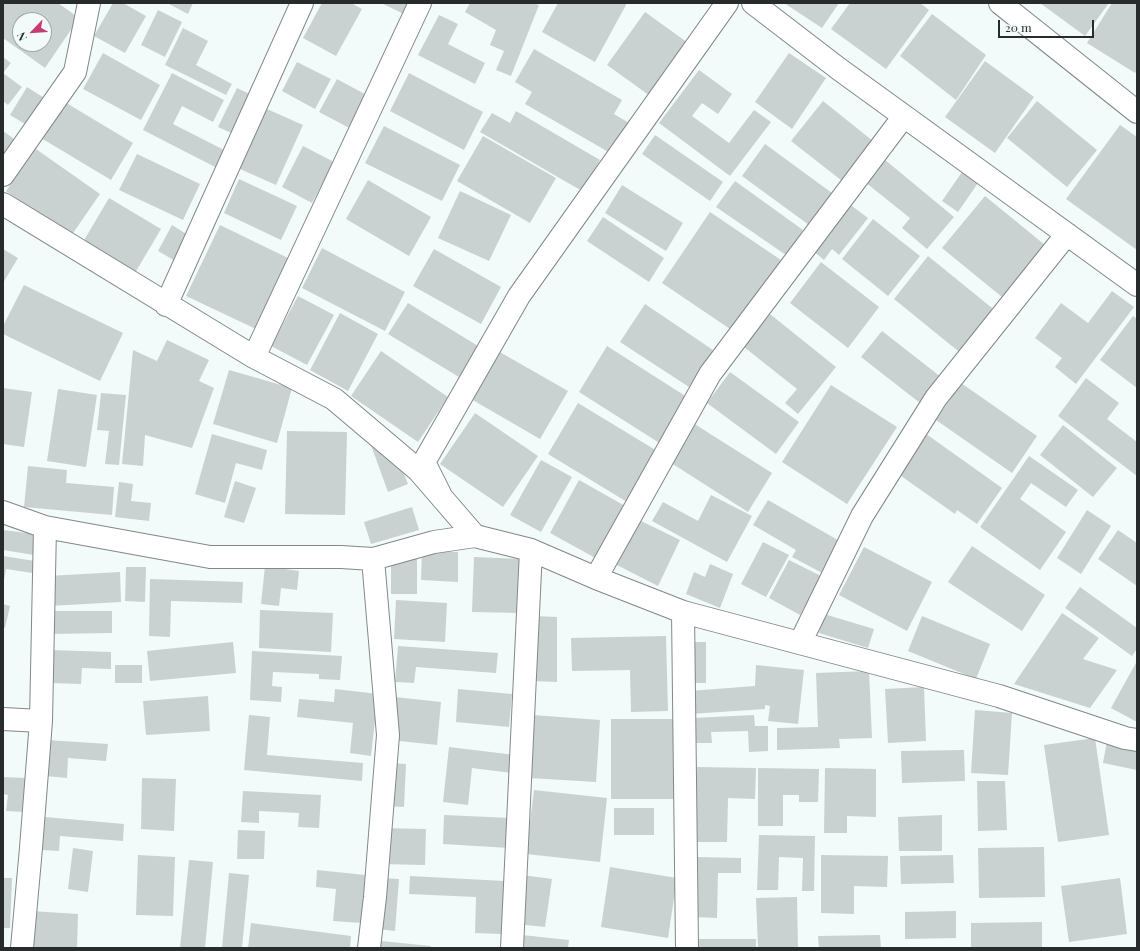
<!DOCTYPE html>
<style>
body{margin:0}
#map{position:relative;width:1140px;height:951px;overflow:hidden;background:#f2fafa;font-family:"Playfair Display",serif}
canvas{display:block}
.frame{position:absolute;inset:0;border:4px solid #282b2b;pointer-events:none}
.north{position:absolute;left:12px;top:12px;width:40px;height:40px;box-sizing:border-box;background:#f2fafa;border:1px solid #a1a7a7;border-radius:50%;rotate:245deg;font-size:11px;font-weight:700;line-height:16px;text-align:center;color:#282b2b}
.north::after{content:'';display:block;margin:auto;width:14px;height:18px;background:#c73c72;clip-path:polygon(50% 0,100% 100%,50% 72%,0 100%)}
.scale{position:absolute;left:998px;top:20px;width:96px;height:18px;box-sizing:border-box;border:2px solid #282b2b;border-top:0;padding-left:5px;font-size:12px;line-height:14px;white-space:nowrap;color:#282b2b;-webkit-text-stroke:3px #f2fafa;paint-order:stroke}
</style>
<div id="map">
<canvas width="1140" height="951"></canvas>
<div class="frame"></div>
<div class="north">N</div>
<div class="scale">20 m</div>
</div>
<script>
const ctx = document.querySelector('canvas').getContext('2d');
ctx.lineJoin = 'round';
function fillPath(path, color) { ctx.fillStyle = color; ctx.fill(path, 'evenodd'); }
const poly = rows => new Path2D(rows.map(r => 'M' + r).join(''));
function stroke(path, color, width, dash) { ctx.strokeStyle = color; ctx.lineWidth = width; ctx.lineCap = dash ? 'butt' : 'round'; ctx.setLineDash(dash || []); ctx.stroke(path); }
const building = poly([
 [3,3,58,3,79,18,45,68,3,38],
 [20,20,44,20,44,44,20,44],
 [113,3,123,3,146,16,125,53,94,36],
 [167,3,193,3,188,14],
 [322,3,351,3,362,9,336,56,303,38],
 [381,3,411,3,406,15],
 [470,3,533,3,539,5,511,76,496,70,504,51,490,45,496,30,465,12],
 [558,3,627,3,595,62,542,32],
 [784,3,839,3,822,28],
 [850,3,920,3,929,10,886,69,831,29],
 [1040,3,1109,3,1085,36],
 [1112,3,1137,3,1137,70,1135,73,1087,43],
 [158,10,182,22,165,57,141,45],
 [645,12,691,45,653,98,607,65],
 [932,14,986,55,956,100,900,56],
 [439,15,458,24,448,44,485,63,475,84,418,55],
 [183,28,208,41,196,65,232,84,226,95,165,65],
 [534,49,622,100,614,114,629,123,612,154,525,104,532,92,515,82],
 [103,53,160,85,141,120,83,89],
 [789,53,826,78,792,129,755,102],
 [3,57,11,63,3,73,22,87,8,105,3,101],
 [985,61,1034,97,995,153,945,117],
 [297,62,331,79,315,109,282,91],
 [699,70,732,94,718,114,702,103,692,116,729,143,754,110,771,122,730,176,659,123],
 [172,73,224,100,213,122,182,106,173,124,230,153,221,170,143,130],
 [409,73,483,112,464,150,390,111],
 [337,79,372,98,355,131,319,112],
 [27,87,49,101,32,128,10,115],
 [237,88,258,98,240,137,218,127],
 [63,101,133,143,111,180,41,138],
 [823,101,878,145,846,184,791,141],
 [1037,101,1097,150,1067,187,1007,138],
 [267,109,303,125,276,185,240,169],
 [516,111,600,160,582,191,480,132,492,113,510,123],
 [1120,125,1137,137,1137,250,1066,199],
 [384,126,460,165,442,201,365,163],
 [3,131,17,141,3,161],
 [655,135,723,182,710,201,642,154],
 [483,136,556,178,530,223,457,181],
 [765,144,832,193,809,225,742,176],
 [303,146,334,162,312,203,282,187],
 [36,149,100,194,71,236,6,191],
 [137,154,200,184,183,220,119,190],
 [884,159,954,217,927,249,902,228,910,218,865,182],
 [962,172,978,183,958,212,942,201],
 [239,179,297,206,281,240,224,213],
 [368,180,431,217,409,256,346,219],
 [735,181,803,230,786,255,716,207],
 [622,185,683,223,666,251,605,213],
 [460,191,511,215,489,261,438,238],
 [985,196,1045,245,1002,297,942,248],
 [109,198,161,229,135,273,83,242],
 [848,203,868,218,839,255,832,249,824,260,812,250],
 [710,212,781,260,733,331,662,283],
 [603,217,664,258,649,282,587,241],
 [873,219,920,256,888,296,842,259],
 [172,225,191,237,177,262,158,251],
 [220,225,290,259,256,329,186,296],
 [322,248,405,292,385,331,302,288],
 [3,249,18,258,3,283],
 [434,249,501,287,481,324,413,286],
 [928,256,997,312,963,355,894,299],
 [821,262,879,307,848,348,790,303],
 [24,285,123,333,100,381,3,334,3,326],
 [1112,291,1134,307,1076,384,1055,367,1062,358,1035,338,1061,303,1088,323],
 [298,296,334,315,307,365,271,346],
 [408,303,478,346,459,377,388,334],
 [645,304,713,350,689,387,620,342],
 [340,313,378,334,348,391,310,370],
 [770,314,836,367,798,414,785,403,797,389,744,347],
 [1133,316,1137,319,1137,388,1100,360],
 [882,331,941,377,920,403,861,357],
 [167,340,209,360,199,381,214,388,192,448,145,435,143,466,122,464,133,350,157,361],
 [607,346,690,399,661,444,579,392],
 [381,351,448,397,418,442,351,396],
 [498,351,568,391,540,439,471,399],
 [229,370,292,388,277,443,213,424],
 [730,372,799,422,776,454,707,403],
 [1086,378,1119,403,1107,419,1137,442,1137,476,1058,416],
 [961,383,1037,436,1012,473,936,420],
 [831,385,897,427,847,504,782,462],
 [3,388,32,392,24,447,3,444],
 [58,389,97,395,86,467,47,461],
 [101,393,126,395,119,465,105,464,109,431,97,430],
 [578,403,662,454,632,505,548,454],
 [475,413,538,456,503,507,440,464],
 [693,423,772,473,748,512,668,461],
 [1063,425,1117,468,1093,497,1040,455],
 [287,431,347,432,345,515,285,514],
 [922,431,1002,488,977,524,957,510,955,514,894,471],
 [212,434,267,450,262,470,236,463,225,503,195,494],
 [368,437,395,451,408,484,388,492],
 [1029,456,1078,490,1066,507,1031,483,1020,499,1066,532,1040,570,980,527],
 [541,460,572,477,541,532,510,515],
 [28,466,67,470,66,483,114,487,112,515,24,507],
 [579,480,627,507,599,560,550,533],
 [235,481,256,488,244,523,224,517],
 [119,482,133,484,131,501,151,503,149,521,115,517],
 [711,495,752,516,727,562,652,521,663,502,698,521],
 [768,500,843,543,826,575,792,557,796,550,753,525],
 [412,507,419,530,371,544,364,522],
 [1087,510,1111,526,1081,574,1057,558],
 [635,518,680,540,658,586,613,563],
 [3,530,43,535,40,556,3,550],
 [1118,530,1137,543,1137,586,1098,559],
 [763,542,789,555,766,597,741,584],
 [972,546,1045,595,1022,631,948,582],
 [864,547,932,582,907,631,839,595],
 [422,551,458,552,458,582,421,580],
 [3,556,41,562,39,574,6,569,3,586],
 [417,557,417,594,391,594,391,558],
 [474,557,522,559,520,613,472,612],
 [789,560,821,576,800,615,769,598],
 [710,564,733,574,720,608,686,594,694,572,705,577],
 [265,566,299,571,297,590,281,588,279,606,261,604],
 [126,567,146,567,145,602,125,601],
 [120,572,121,602,49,606,47,576],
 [150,579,243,582,242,603,171,601,170,637,149,636],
 [1080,587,1137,628,1137,649,1132,656,1065,608],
 [396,600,447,603,445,642,394,639],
 [3,604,10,606,5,628,3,627],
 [260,610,333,613,331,652,259,648],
 [48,611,112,611,112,633,49,634],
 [1062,613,1099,638,1083,659,1117,670,1090,708,1014,684],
 [824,614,874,629,868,648,819,633],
 [534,616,557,617,557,682,533,681],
 [922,616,990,644,976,679,908,651],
 [666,636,668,711,631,712,630,670,572,671,571,638],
 [233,642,236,673,150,681,147,651],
 [688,642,706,642,706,683,688,683],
 [398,646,498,653,496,673,416,667,414,683,395,682],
 [50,650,111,652,111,669,82,668,81,684,50,683],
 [252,651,342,656,340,680,319,679,319,674,273,672,272,686,282,687,281,702,250,700],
 [1137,661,1137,722,1111,708],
 [115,665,142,665,142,683,115,683],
 [756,665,804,670,798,724,768,721,770,706,765,705,765,709,690,714,689,691,755,686],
 [869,671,872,738,839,739,840,748,777,750,777,728,818,727,816,673],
 [924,687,926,741,888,743,885,689],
 [335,689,378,694,371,756,350,753,353,723,297,717,299,699,334,702],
 [458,689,512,694,509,727,456,722],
 [208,696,210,731,146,735,143,701],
 [395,697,441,702,437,745,390,740],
 [975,710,1012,713,1008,775,971,773],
 [249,715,270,717,267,755,363,763,362,781,244,770],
 [533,715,600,720,596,782,529,778],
 [754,715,755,726,768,726,768,751,749,752,748,731,711,732,712,743,694,743,693,718],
 [611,719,679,719,679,799,611,799],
 [1095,738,1109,835,1058,842,1044,745],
 [47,740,108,744,106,761,68,758,67,778,45,776],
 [1107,741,1137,748,1137,770,1103,763],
 [449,747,515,755,512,773,472,768,468,805,443,802],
 [964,750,965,781,902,783,901,751],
 [387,763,406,764,404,807,385,806],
 [697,767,756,768,755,799,728,798,727,842,695,842],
 [758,768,819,769,818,802,799,802,799,795,783,795,783,826,758,826],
 [825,768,876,769,876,817,847,816,847,833,824,833],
 [3,777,26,778,24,812,6,811,8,795,3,794],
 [142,778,176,779,174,831,141,829],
 [977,781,1005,781,1007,830,978,831],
 [534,790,607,798,600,862,526,854],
 [243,791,321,795,319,828,298,827,299,813,259,811,259,823,241,822],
 [614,808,654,808,654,835,614,835],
 [444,815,511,818,509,848,443,844],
 [942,815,942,851,899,851,898,817],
 [45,817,124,824,123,841,60,836,59,851,42,850],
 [381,828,426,829,425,865,381,864],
 [238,830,265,831,264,859,237,859],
 [759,835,815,836,814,891,802,891,803,858,779,857,778,890,757,890],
 [1044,847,1045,897,979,898,978,848],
 [73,848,93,851,88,892,68,889],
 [138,855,175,857,173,916,136,915],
 [821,855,888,856,887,887,854,886,854,914,821,913],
 [953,855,954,883,901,884,900,856],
 [697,857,741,858,741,873,718,873,717,918,695,917],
 [189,860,213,862,205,948,180,948],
 [610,867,677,878,668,938,601,927],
 [317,870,365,875,362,923,333,921,336,889,316,887],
 [229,873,249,875,242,948,222,948],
 [522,875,552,879,545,927,516,924],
 [410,876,504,881,502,934,475,933,476,897,409,894],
 [3,878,12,878,10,928,3,928],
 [382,878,399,879,395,931,378,929],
 [1120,878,1127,934,1069,942,1061,886],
 [797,897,798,948,758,948,756,898],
 [31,911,78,914,77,948,29,948],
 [956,911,956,938,905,939,905,912],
 [1042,922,1042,948,971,948,971,923],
 [251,923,351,936,350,948,248,948],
 [522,935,569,940,568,948,521,948],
 [880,935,881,948,819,948,818,936],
 [698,939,756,939,756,948,698,948],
 [381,941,431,946,431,948,380,948]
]);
const minor = poly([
 [753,3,839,69,1137,285],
 [1000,3,1137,112],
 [3,175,75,72,89,3],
 [3,204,254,357,334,399,418,470,475,536],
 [166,305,302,3],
 [254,357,420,3],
 [442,498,424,462,519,296,727,3],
 [3,512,45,527,210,557,341,557,373,559,434,542,475,536,531,550,596,578,683,612,999,696,1125,738,1137,740],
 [596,578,710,374,904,116],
 [683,612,687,948],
 [800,643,862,516,936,398,1067,234],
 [3,719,41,721],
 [22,948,31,848,41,721,45,527],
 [369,948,375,897,388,735,373,559],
 [512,948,531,550]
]);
fillPath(building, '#cad1d1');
stroke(minor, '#828888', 24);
stroke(minor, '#fff', 22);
</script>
